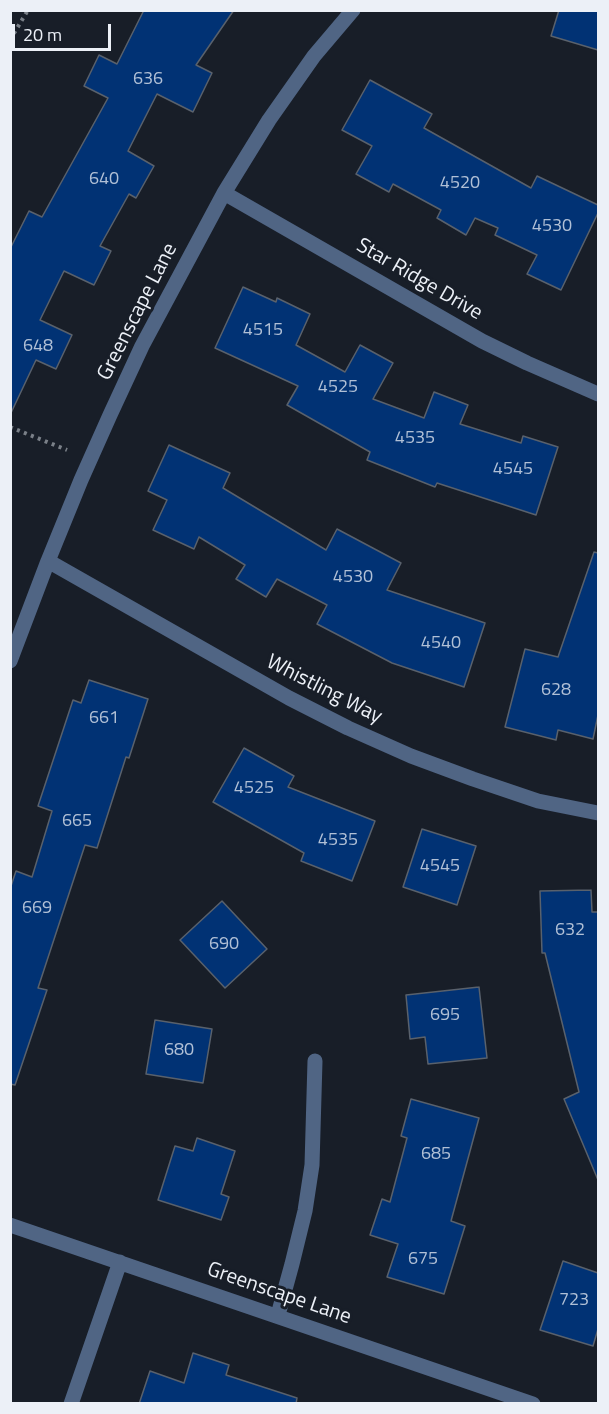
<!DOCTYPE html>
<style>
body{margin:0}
#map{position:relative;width:609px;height:1414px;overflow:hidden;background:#181e28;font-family:"Titillium Web",sans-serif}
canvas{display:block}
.frame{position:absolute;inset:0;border:12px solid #ecf0f7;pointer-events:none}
.scale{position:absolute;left:12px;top:24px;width:99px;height:27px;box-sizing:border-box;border:3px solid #ecf0f7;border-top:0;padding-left:8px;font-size:18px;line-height:21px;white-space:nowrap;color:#ecf0f7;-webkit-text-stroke:4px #181e28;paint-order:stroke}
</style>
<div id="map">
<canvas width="609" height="1414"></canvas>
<div class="frame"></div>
<div class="scale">20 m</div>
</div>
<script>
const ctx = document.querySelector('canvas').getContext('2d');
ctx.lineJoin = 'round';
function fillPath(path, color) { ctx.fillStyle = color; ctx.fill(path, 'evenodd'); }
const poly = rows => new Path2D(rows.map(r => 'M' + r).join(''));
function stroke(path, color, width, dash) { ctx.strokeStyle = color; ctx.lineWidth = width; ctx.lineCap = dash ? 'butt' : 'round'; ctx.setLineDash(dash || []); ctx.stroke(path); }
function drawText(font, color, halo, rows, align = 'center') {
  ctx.font = font + ' "Titillium Web",sans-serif'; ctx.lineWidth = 6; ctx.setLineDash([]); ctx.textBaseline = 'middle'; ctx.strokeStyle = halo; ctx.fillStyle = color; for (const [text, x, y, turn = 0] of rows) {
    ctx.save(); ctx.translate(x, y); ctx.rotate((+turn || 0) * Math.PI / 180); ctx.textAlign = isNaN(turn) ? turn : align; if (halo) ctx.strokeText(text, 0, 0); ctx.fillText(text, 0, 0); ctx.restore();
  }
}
const building = poly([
 [144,10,234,10,196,65,212,73,193,112,157,94,128,151,154,166,136,198,129,194,100,246,111,251,94,285,64,271,40,320,72,335,56,369,36,360,10,415,10,249,29,211,42,217,108,98,84,86,99,55,117,64,144,10],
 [559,10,598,10,598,50,551,36,559,10],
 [370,80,432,114,424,128,531,188,537,176,598,205,598,213,561,290,527,274,537,255,495,235,498,228,475,218,466,235,437,218,441,210,393,184,389,192,356,174,372,146,342,130,370,80],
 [243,287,276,302,277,298,310,314,296,345,345,372,360,345,393,363,373,399,424,418,434,392,468,405,460,424,521,443,523,436,558,447,536,515,437,483,435,487,367,460,370,452,287,405,298,386,215,348,243,287],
 [169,445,230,473,223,488,326,550,337,529,401,563,387,590,485,623,464,687,392,663,317,624,327,605,277,579,266,597,236,579,245,565,199,537,194,549,153,530,167,500,148,491,169,445],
 [594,552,598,553,598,715,593,739,558,730,556,740,505,727,525,649,558,657,594,552],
 [89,680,148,699,129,758,126,757,97,848,85,845,38,988,47,990,15,1085,10,1084,10,889,16,871,32,877,52,811,38,806,73,700,81,703,89,680],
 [244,748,294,776,288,787,375,821,352,881,301,861,304,853,213,802,244,748],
 [422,829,476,846,457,905,403,887,422,829],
 [591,890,592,912,598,912,598,1180,564,1099,579,1092,545,953,542,953,540,891,591,890],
 [222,901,267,949,225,988,180,940,222,901],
 [479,987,487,1058,428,1064,425,1037,410,1039,406,995,479,987],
 [155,1020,212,1029,203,1083,146,1074,155,1020],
 [411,1099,479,1118,451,1221,465,1226,444,1294,387,1277,398,1244,370,1235,382,1199,390,1202,407,1138,401,1136,411,1099],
 [197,1138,235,1151,221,1194,229,1197,221,1220,158,1200,175,1146,193,1151,197,1138],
 [563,1261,598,1273,598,1329,593,1346,540,1330,563,1261],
 [193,1353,229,1365,226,1375,297,1398,296,1404,139,1404,150,1371,184,1383,193,1353]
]);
const path = poly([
 [10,40,28,10],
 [10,427,67,450]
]);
const minor = poly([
 [224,193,482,341,527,363,598,394],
 [48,561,289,698,348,728,411,756,473,779,538,801,598,813],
 [10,661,48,561,81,480,110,415,142,346,224,193,269,120,314,56,353,10],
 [10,1225,533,1404],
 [278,1315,292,1264,305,1211,312,1165,315,1061],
 [71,1404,120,1262]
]);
const numberNames = [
 ["636",148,80],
 ["640",104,180],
 ["4520",460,184],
 ["4530",552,227],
 ["4515",263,331],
 ["648",38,347],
 ["4525",338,388],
 ["4535",415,439],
 ["4545",513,470],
 ["4530",353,578],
 ["4540",441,644],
 ["628",556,691],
 ["661",104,719],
 ["4525",254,789],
 ["665",77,822],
 ["4535",338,841],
 ["4545",440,867],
 ["669",37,909],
 ["632",570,931],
 ["690",224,945],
 ["695",445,1016],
 ["680",179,1051],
 ["685",436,1155],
 ["675",423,1260],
 ["723",574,1301]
];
const streetNames = [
 ["Star Ridge Drive",419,280,30],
 ["Greenscape Lane",138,312,-63],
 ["Whistling Way",324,690,27],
 ["Greenscape Lane",279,1294,19]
];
fillPath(building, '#013274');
stroke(building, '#59616c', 1.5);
stroke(path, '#7a8088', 4, [3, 4.5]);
stroke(minor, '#506584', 15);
drawText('18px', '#b1c0d6', null, numberNames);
drawText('21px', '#ecf0f7', '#181e28', streetNames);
</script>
